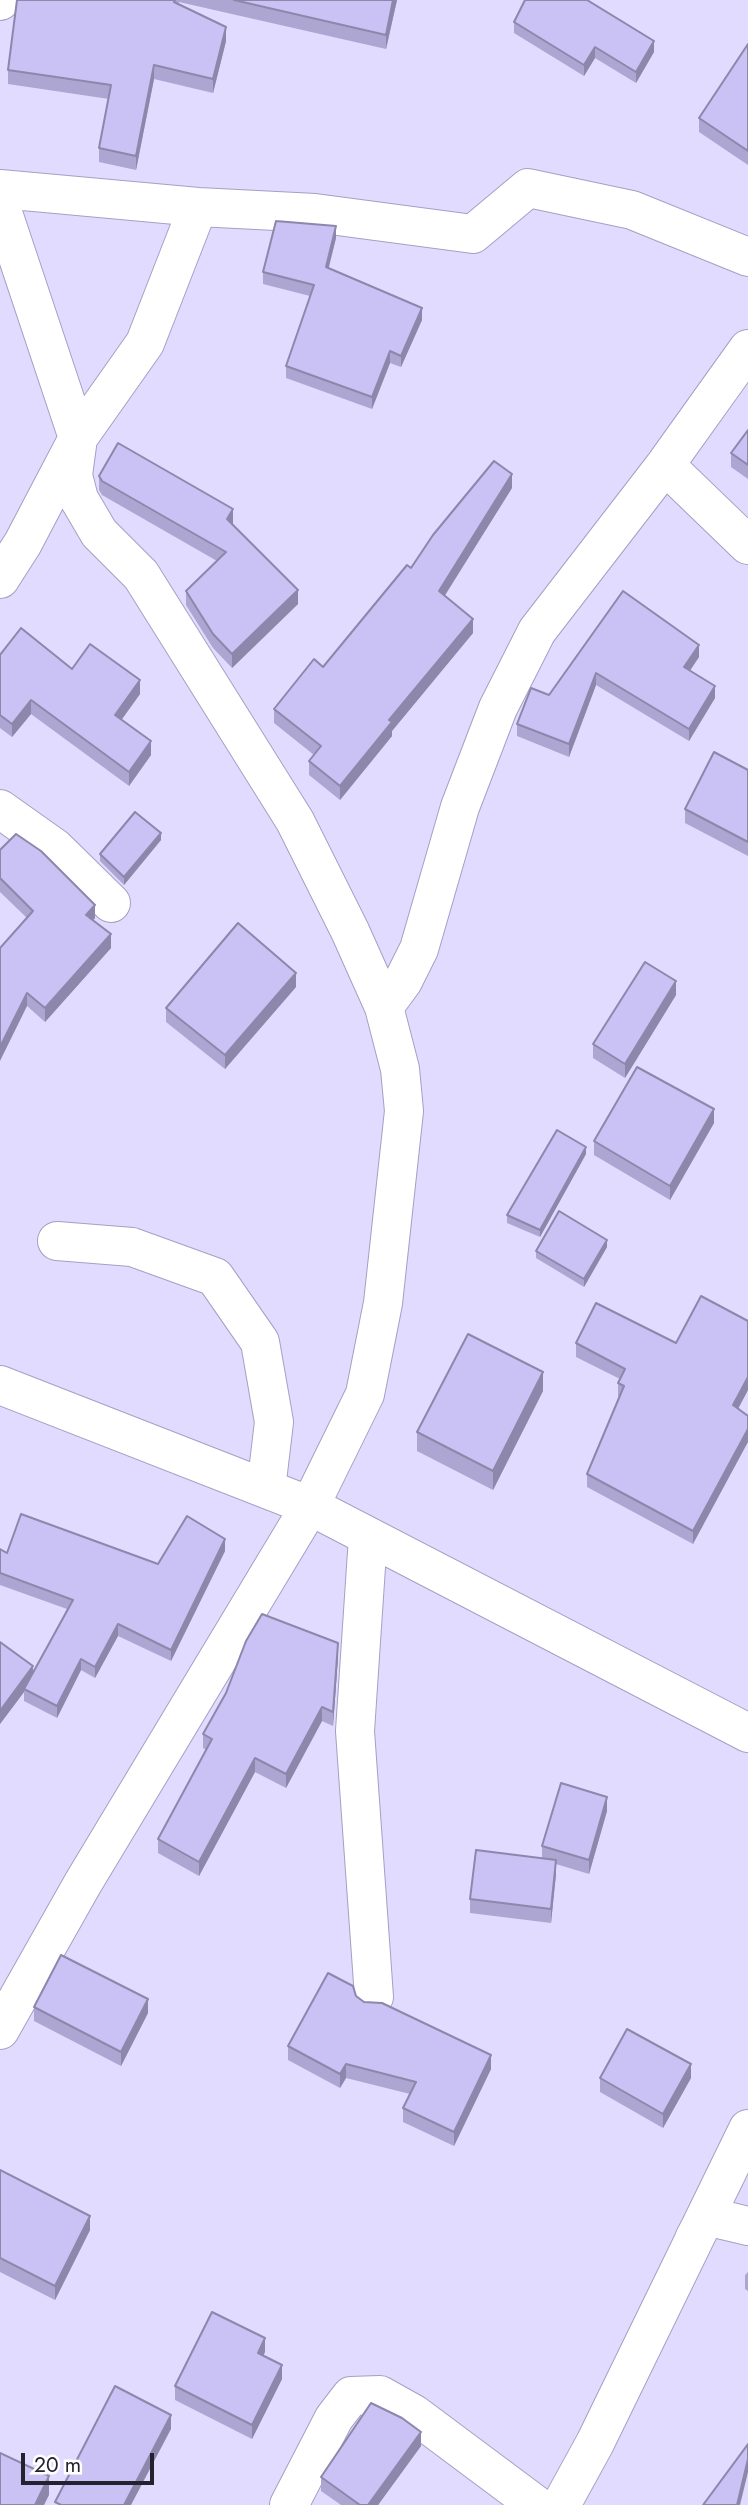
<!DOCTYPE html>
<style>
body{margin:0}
#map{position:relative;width:748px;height:2505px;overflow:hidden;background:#e1dbff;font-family:Jost,sans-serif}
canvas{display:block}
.scale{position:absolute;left:21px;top:2453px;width:133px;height:32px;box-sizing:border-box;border:4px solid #24222f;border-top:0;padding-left:9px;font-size:21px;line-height:24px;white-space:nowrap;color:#24222f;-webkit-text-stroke:5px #fff;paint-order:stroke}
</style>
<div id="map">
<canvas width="748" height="2505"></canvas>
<div class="scale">20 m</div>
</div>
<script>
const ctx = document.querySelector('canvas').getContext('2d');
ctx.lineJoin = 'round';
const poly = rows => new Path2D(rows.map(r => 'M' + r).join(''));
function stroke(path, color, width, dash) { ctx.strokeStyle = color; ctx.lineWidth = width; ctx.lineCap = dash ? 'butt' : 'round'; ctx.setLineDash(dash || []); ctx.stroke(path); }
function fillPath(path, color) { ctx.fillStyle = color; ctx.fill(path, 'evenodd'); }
const minor = poly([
 [0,1,0,0],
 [0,189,198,207,315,213,473,234,528,188,632,210,748,257],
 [0,204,78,438,73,475,79,499,99,533,141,575,295,821,350,931,384,1007,400,1069,404,1111,383,1303,365,1394,310,1506,83,1883,0,2030],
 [665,465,748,545],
 [0,579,23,543,78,438,145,343,198,207],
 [0,809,55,848,111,903],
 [384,1007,403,981,419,949,460,807,498,708,537,631,665,465,748,349],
 [57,1241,132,1247,215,1277,260,1342,274,1422,266,1489],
 [0,1385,310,1506,748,1733],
 [368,1537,355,1731,374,1997],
 [694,2239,706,2216,748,2226],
 [289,2505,334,2418,351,2396,380,2395,414,2414,536,2505],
 [561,2505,595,2443,748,2129]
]);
const wall = poly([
 [17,0,397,0,386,49,179,2,178,4,226,41,213,93,154,79,136,170,99,162,99,148,109,99,8,84,8,70],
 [514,22,654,52,636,83,595,58,584,76,514,33],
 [748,44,748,165,699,132,699,118],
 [336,238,328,268,422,320,401,367,390,363,372,409,286,378,286,366,310,296,263,284,263,272],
 [748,430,748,479,731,467,731,453],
 [99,476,233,523,232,524,298,604,232,668,213,648,186,605,186,591,217,561,102,495,99,490],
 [512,488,444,595,473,633,392,731,392,736,340,800,309,775,309,761,314,755,274,723,274,709,323,667,411,568],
 [623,591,699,657,690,671,715,698,689,741,596,685,569,757,517,736,517,724,549,695],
 [0,655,72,669,140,694,121,720,151,755,129,786,31,714,12,737,0,728],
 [748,770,748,856,685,823,685,809],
 [161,840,124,885,100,861,100,854],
 [0,850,95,918,93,920,111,948,45,1022,27,1006,27,918,0,892],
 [296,987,225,1069,166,1022,166,1008],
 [676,995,625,1078,593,1058,593,1044],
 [714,1123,670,1200,594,1155,594,1141],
 [586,1154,540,1237,507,1223,507,1215],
 [607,1247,584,1287,536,1258,536,1251],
 [748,1321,748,1390,738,1409,693,1544,587,1487,587,1474,619,1397,618,1396,618,1383,620,1379,576,1357,576,1343,676,1343],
 [543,1391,493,1490,417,1451,417,1432],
 [0,1549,7,1553,158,1564,225,1551,171,1661,118,1636,95,1678,81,1670,57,1718,24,1701,24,1692,0,1724,0,1642,33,1673,67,1609,0,1585],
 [338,1657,333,1726,322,1721,286,1788,255,1772,199,1876,158,1853,158,1839,206,1750,203,1748,203,1734],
 [607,1811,589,1874,556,1864,556,1874,551,1923,470,1913,470,1899,542,1858,542,1846],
 [356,1996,364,2002,491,2069,454,2146,403,2122,403,2108,410,2094,346,2078,340,2088,288,2060,288,2046],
 [34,2007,148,2013,121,2066,34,2021],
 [600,2078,691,2078,663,2128,600,2092],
 [0,2170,90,2230,55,2300,0,2272],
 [748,2272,748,2291,745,2289,745,2275],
 [265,2352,263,2356,282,2379,252,2439,175,2400,175,2386],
 [421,2446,378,2505,341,2505,321,2491,321,2477]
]);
const shadedWall = poly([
 [393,0,397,0,386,49,386,35],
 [226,27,226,41,213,93,213,79],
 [654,41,654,52,636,83,636,72],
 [595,47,595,58,584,76,584,65],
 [154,65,154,79,136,170,136,156],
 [336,226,336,238,326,279,326,267],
 [422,308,422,320,401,367,401,356],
 [390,351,390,363,372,409,372,397],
 [512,474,512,488,439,605,439,591],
 [233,509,233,523,227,533,227,519],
 [298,590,298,604,232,668,232,654],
 [473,619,473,633,392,731,392,736,340,800,340,786,389,720],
 [699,645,699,657,684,679,684,667],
 [596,673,596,685,569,757,569,744],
 [140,680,140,694,115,729,115,715],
 [715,686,715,698,689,741,689,729],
 [31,700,31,714,12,737,12,724],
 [151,741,151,755,129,786,129,772],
 [161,833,161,840,124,885,124,877],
 [95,905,95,918,86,929,86,915],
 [111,934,111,948,45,1022,45,1008],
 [296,973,296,987,225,1069,225,1055],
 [676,981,676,995,625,1078,625,1064],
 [27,993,27,1006,0,1061,0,1047],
 [714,1109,714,1123,670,1200,670,1186],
 [586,1147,586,1154,540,1237,540,1230],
 [607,1240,607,1247,584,1287,584,1279],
 [543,1372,543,1391,493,1490,493,1471],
 [748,1377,748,1390,733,1418,733,1405],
 [748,1429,748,1442,693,1544,693,1531],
 [225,1539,225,1551,171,1661,171,1650],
 [118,1624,118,1636,95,1678,95,1667],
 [338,1643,338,1657,333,1726,333,1712],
 [81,1659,81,1670,57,1718,57,1706],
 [33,1666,33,1680,24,1689,24,1692,0,1724,0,1711],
 [322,1707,322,1721,286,1788,286,1774],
 [255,1758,255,1772,199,1876,199,1862],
 [607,1797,607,1811,589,1874,589,1860],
 [556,1860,556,1874,551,1923,551,1909],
 [148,1999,148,2013,121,2066,121,2052],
 [491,2055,491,2069,454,2146,454,2132],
 [346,2064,346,2078,340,2088,340,2074],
 [691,2064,691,2078,663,2128,663,2114],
 [90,2216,90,2230,55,2300,55,2286],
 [265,2338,265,2352,258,2367,258,2353],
 [282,2365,282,2379,252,2439,252,2425],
 [171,2415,171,2429,131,2505,124,2505],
 [421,2432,421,2446,378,2505,368,2505],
 [748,2459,748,2472,740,2505,737,2505],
 [49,2476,49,2495,44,2505,35,2505]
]);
const building = poly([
 [17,0,175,0,174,2,226,27,213,79,154,65,136,156,99,148,111,85,8,70,17,0],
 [234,0,393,0,386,35,234,0],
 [525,0,587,0,654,41,636,72,595,47,584,65,514,22,525,0],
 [748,44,748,151,699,118,748,44],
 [276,221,336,226,326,267,422,308,401,356,390,351,372,397,286,366,314,285,263,272,276,221],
 [748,430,748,465,731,453,748,430],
 [118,443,233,509,227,519,298,590,232,654,213,634,186,591,226,552,102,481,99,476,118,443],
 [494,461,512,474,439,591,473,619,389,720,392,722,340,786,309,761,321,746,274,709,314,659,323,667,407,565,411,568,433,535,494,461],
 [623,591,699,645,684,667,715,686,689,729,596,673,569,744,517,724,531,688,549,695,623,591],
 [21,628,72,669,90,644,140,680,115,715,151,741,129,772,31,700,12,724,0,715,0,655,21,628],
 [714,752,748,770,748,842,685,809,714,752],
 [135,812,161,833,124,877,100,854,135,812],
 [16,834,41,851,95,905,86,915,111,934,45,1008,27,993,0,1047,0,948,33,911,0,878,0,850,16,834],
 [238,923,296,973,225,1055,166,1008,238,923],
 [645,962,676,981,625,1064,593,1044,645,962],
 [637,1067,714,1109,670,1186,594,1141,637,1067],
 [557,1130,586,1147,540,1230,507,1215,557,1130],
 [559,1211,607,1240,584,1279,536,1251,559,1211],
 [701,1296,748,1321,748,1377,733,1405,748,1416,748,1429,693,1531,587,1474,624,1386,618,1383,625,1369,576,1343,596,1303,676,1343,701,1296],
 [468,1334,543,1372,493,1471,417,1432,468,1334],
 [21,1514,158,1564,187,1516,225,1539,171,1650,118,1624,95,1667,81,1659,57,1706,24,1689,73,1600,0,1573,0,1549,7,1553,21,1514],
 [262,1614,338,1643,333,1712,322,1707,286,1774,255,1758,199,1862,158,1839,212,1739,203,1734,226,1693,246,1641,262,1614],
 [0,1642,33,1666,0,1711,0,1642],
 [561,1783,607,1797,589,1860,542,1846,561,1783],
 [476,1850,556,1860,551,1909,470,1899,476,1850],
 [61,1955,148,1999,121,2052,34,2007,61,1955],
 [328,1973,353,1986,356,1996,364,2002,382,2003,491,2055,454,2132,403,2108,416,2082,346,2064,340,2074,288,2046,328,1973],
 [627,2029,691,2064,663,2114,600,2078,627,2029],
 [0,2170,90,2216,55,2286,0,2258,0,2170],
 [212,2312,265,2338,258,2353,282,2365,252,2425,175,2386,212,2312],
 [115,2386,171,2415,124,2505,61,2505,55,2502,115,2386],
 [371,2403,402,2418,421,2432,368,2505,360,2505,321,2477,371,2403],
 [748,2444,748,2459,737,2505,703,2505,748,2444],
 [0,2453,49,2476,35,2505,0,2505,0,2453]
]);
stroke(minor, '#a5a0c2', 40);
stroke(minor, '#fff', 38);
fillPath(wall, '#aea6d2');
fillPath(shadedWall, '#8d87ab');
fillPath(building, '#cac1f4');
stroke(building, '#8d87ab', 2);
</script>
